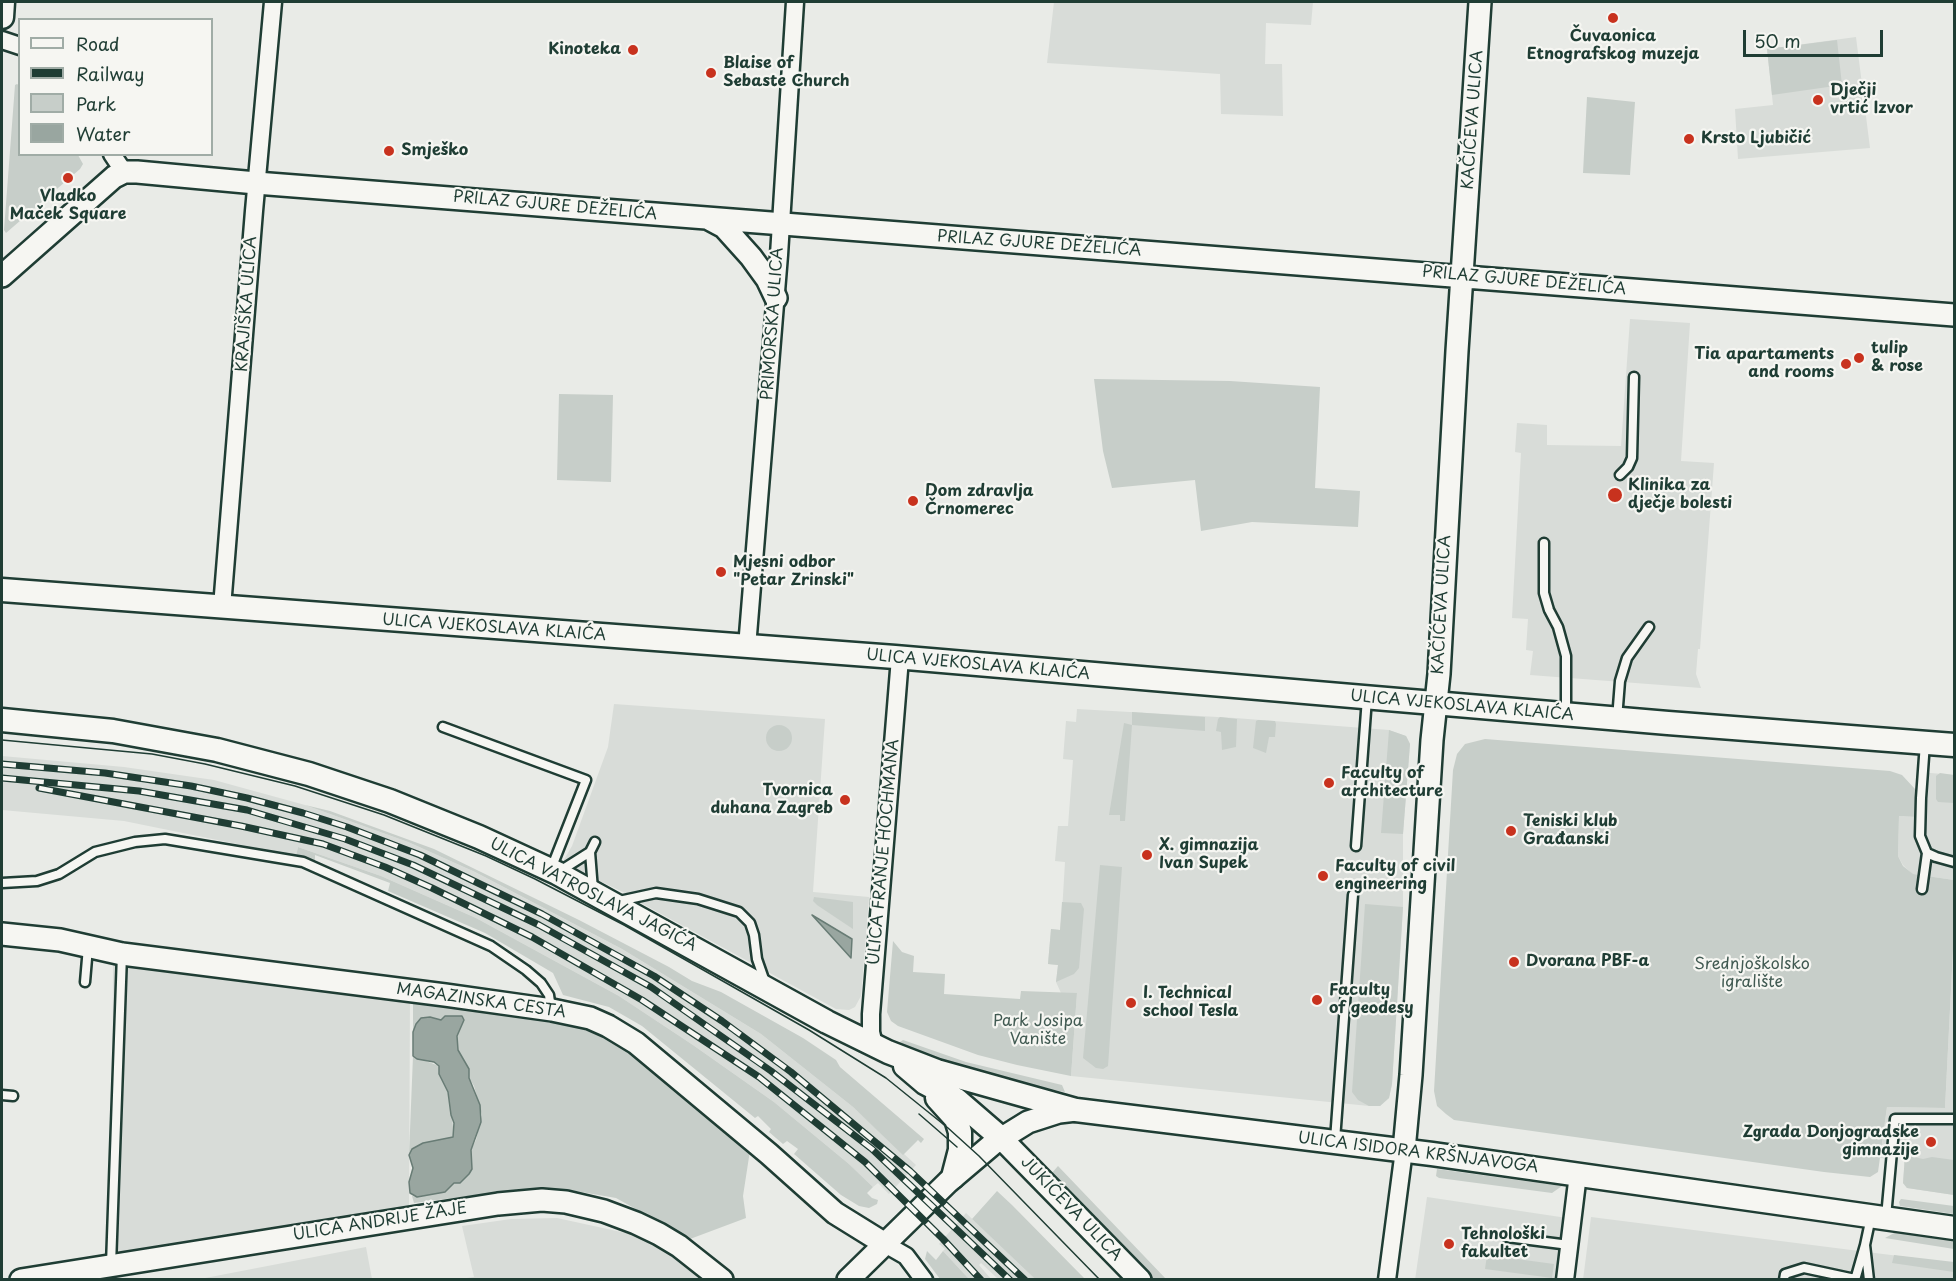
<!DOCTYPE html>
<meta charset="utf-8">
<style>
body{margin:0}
#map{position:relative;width:1956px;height:1281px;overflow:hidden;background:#e9ebe7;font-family:"Playpen Sans",sans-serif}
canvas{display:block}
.frame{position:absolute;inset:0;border:3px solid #1f3d34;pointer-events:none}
.legend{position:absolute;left:18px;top:18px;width:195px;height:138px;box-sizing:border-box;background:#f6f6f2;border:2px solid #a0aca6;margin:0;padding:8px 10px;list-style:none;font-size:18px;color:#1f3d34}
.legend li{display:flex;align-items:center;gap:12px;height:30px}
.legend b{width:30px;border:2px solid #a0aca6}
.scale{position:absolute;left:1743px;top:30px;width:140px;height:27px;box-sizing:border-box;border:3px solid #1f3d34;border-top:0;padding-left:8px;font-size:18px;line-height:21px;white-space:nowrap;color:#1f3d34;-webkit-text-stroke:4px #f6f6f2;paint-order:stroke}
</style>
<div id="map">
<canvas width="1956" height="1281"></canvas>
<div class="frame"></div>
<ul class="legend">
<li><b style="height:8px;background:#f6f6f2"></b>Road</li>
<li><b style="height:8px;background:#1f3d34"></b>Railway</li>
<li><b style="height:16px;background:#c7cec9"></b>Park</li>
<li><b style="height:16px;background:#99a6a0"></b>Water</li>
</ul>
<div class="scale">50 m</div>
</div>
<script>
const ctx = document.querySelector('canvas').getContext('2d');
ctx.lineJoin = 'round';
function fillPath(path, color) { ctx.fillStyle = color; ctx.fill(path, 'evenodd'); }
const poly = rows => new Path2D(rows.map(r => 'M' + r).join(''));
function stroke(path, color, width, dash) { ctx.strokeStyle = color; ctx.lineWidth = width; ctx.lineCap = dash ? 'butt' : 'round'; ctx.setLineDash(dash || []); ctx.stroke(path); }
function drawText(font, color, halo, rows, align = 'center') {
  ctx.font = font + ' "Playpen Sans",sans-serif'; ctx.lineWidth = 4.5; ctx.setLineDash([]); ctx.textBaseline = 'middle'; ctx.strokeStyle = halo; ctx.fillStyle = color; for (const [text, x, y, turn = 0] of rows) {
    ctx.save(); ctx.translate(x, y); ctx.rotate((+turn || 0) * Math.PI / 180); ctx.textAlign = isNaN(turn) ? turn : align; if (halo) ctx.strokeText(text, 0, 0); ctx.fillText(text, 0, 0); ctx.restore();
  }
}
const built = poly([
 [1054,2,1313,2,1311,25,1266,23,1265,64,1282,64,1283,116,1221,114,1220,74,1047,63],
 [1856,37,1870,148,1738,159,1735,109,1773,105,1767,49],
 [1630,319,1690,323,1681,461,1714,463,1700,649,1698,649,1696,674,1701,688,1530,675,1533,651,1526,650,1528,619,1512,618,1521,453,1515,452,1517,423,1547,425,1547,445,1621,446],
 [614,704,825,719,813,892,869,897,861,996,855,1007,849,1010,836,1009,641,903,627,894,562,863,572,846,608,747],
 [1077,709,1235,718,1389,730,1406,736,1410,744,1403,834,1403,907,1392,1084,1389,1098,1380,1106,1369,1106,1071,1076,1077,993,1061,993,1056,982,1058,965,1048,964,1051,929,1060,930,1062,912,1065,862,1055,861,1058,826,1068,826,1073,760,1063,759,1066,721,1076,722],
 [2,756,124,767,214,780,305,805,408,842,475,872,622,949,761,1034,853,1107,916,1165,889,1194,878,1183,873,1187,849,1164,774,1102,693,1045,619,996,476,918,381,876,298,847,296,856,124,821,2,810],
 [1919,772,1954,775,1954,880,1912,874,1903,865,1898,856,1899,816,1915,817],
 [1954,930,1954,1195,1907,1188,1903,1183,1905,1156,1891,1159,1880,1158,1887,1107,1945,1108],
 [113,960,410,993,409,1207,112,1256],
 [1427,1197,1567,1218,1559,1279,1415,1280],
 [966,1213,1035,1279,998,1279,981,1263,979,1265,991,1279,969,1279,943,1251,945,1249,939,1244],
 [1591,1217,1954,1263,1954,1280,1583,1280],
 [557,1218,635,1235,666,1251,704,1279,459,1279,474,1277,462,1226,511,1219],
 [366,1247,372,1279,200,1279]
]);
const green = poly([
 [1837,40,1842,85,1772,95,1767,49],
 [17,84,20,86,20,154,78,155,83,164,80,169,6,233,4,230,15,85],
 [1587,97,1635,102,1630,175,1583,173],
 [1094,379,1230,381,1320,387,1315,488,1360,491,1358,527,1252,522,1201,531,1195,480,1112,488,1103,451],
 [559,394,613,395,611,482,557,480],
 [1132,712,1205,717,1205,731,1132,725,1125,821,1120,821,1120,815,1109,815,1124,723,1132,725],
 [1220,717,1237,719,1236,747,1222,750,1221,732,1216,731,1218,719],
 [1258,720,1275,721,1276,724,1275,737,1269,737,1266,753,1253,748,1256,721],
 '766 738a13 13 0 1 1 26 0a13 13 0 1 1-26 0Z',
 [1389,730,1406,736,1410,744,1403,834,1381,833],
 [1485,739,1890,771,1902,775,1915,789,1916,817,1899,816,1898,856,1903,866,1913,874,1954,880,1954,930,1945,1108,1887,1107,1878,1172,1870,1177,1824,1172,1454,1120,1446,1114,1437,1106,1434,1091,1453,770,1457,754,1465,744],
 [1940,773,1954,775,1954,803,1938,802,1936,799,1936,776],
 [305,805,330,811,434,849,579,920,669,967,692,981,721,992,803,1038,836,1060,840,1067,924,1139,921,1143,918,1140,903,1155,853,1107,761,1034,622,949,475,872,408,842],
 [298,847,381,876,476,918,619,996,693,1045,774,1102,849,1164,873,1187,867,1193,872,1198,878,1200,877,1204,869,1208,859,1206,841,1195,794,1154,798,1149,787,1141,783,1144,769,1132,771,1129,758,1116,755,1118,642,1026,609,1007,563,995,553,973,485,933,388,891,390,883,315,855,315,862,296,856],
 [1100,865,1122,867,1108,1066,1103,1069,1096,1068,1083,1058],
 [814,897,853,902,853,929,817,905,813,901],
 [1062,902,1081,903,1084,909,1079,968,1074,974,1056,982,1058,965,1048,964,1051,929,1060,930],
 [1365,904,1403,907,1392,1084,1389,1098,1380,1106,1369,1106,1358,1100,1352,1092],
 [893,941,902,952,914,956,913,972,945,974,944,994,1020,999,1021,991,1077,993,1071,1076,1017,1065,978,1055,898,1026,891,1021,887,1012],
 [413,1001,550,1019,589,1026,619,1040,751,1144,743,1196,746,1218,690,1239,616,1198,564,1189,507,1191,414,1203,412,1196,417,1197,445,1192,454,1183,476,1140,482,1115,474,1086,469,1078,469,1069,458,1050,457,1036,464,1020,435,1020,429,1017,416,1024,413,1032],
 [903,1040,966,1062,1062,1085,1065,1092,1018,1084,929,1057,897,1044],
 [413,1056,439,1066,439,1074,448,1092,451,1107,454,1137,423,1143,412,1149,409,1155],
 [1905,1155,1923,1159,1932,1157,1954,1160,1954,1195,1907,1188,1903,1183],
 [1058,1166,1166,1279,1152,1279,1051,1174],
 [1437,1169,1562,1186,1552,1193,1439,1178,1436,1176],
 [997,1191,1012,1205,1085,1279,1035,1279,972,1219],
 [1901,1199,1954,1206,1954,1214,1900,1206,1899,1202],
 [1896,1232,1954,1240,1954,1249,1885,1238],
 [927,1251,936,1260,943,1251,969,1279,940,1279,925,1259],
 [1487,1255,1554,1264,1552,1278,1485,1269],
 [1894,1255,1954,1262,1954,1272,1892,1263]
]);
const water = poly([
 [812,915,852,939,851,958,812,915],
 [445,1016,462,1016,464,1020,457,1036,458,1050,469,1069,469,1078,480,1105,481,1122,471,1150,472,1169,469,1174,460,1183,454,1183,445,1192,417,1197,410,1193,409,1182,413,1168,409,1155,412,1149,423,1143,453,1137,454,1123,451,1115,448,1092,439,1074,439,1066,434,1062,417,1059,413,1056,413,1032,416,1024,421,1018,430,1017,441,1020,445,1016]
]);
const service = poly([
 [1620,475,1628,467,1632,458,1634,377],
 [1544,543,1544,593,1549,610,1558,627,1566,656,1566,714],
 [1617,719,1620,681,1627,658,1649,627],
 [443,727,586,780,551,869],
 [1925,743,1921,798,1920,836,1927,853,1936,857,1954,862],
 [1356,846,1367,698],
 [590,852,595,842],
 [560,871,590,852,593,890],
 [2,883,37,881,59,874,95,852,135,842,165,839,303,862,491,946,526,970,541,983,549,995,551,1009],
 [1922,889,1927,853],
 [619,901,656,893,698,899,739,912,750,923,754,935,757,959,765,982],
 [85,982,88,947],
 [2,1095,13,1096],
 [1335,1140,1353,895],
 [1886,1217,1895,1119,1954,1119],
 [1507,1237,1569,1245],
 [1865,1245,1871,1217],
 [111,1265,122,954],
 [1784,1280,1785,1274,1804,1268,1855,1279],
 [1855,1280,1865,1245,1869,1280]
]);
const minor = poly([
 [2,40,20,46],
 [112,154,124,172],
 [222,607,254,211,273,2],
 [747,647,779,255,795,2],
 [874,1045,871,1032,871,1014,900,658],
 [885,1244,906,1256,924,1280],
 [1387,1280,1404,1150],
 [1565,1280,1578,1174]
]);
const tertiary = poly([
 [709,219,724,227,751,257,767,279,776,298],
 [2,276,114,177,124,172,137,172,256,183,1954,315],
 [2,934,60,940,122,954,445,995,552,1010,590,1018,608,1026,636,1043,769,1154,835,1213,885,1244],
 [1001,1138,1140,1280],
 [1404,1150,1411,1075,1432,740,1439,674,1457,351,1480,2],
 [21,1280,498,1204,542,1200,566,1202,604,1211,636,1223,659,1234,679,1246,722,1280],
 [848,1280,948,1182,994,1143,1028,1122,1059,1112,1076,1110]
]);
const secondary = poly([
 [2,17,3,2],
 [2,590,895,657,1668,723,1954,745],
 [2,720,113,731,217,750,309,774,390,801,479,837,557,873,827,1022,888,1052,937,1071,1076,1110,1432,1154,1954,1228],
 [905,1066,925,1083,957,1100,1001,1138],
 [937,1098,956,1119,960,1132,960,1150,953,1177]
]);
const tram = poly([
 [2,740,152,754,205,764,295,786,384,815,486,856,535,879,624,925,809,1030,886,1078,948,1128,979,1156,1100,1280],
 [919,1114,957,1147]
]);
const rail = poly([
 [2,764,105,773,191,786,247,798,303,813,347,827,420,855,542,914,654,976,722,1021,791,1072,910,1171,1025,1280],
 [2,778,139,791,247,810,345,839,413,865,539,925,651,987,771,1071,872,1149,1010,1280],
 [39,788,241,826,323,844,385,867,432,888,532,937,642,1000,759,1077,865,1162,943,1239,981,1280]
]);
const markers = [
 [1613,18,6,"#c8321e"],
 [633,50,6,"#c8321e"],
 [711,73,6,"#c8321e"],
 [1818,100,6,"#c8321e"],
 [1689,139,6,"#c8321e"],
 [389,151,6,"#c8321e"],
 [68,178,6,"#c8321e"],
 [1859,358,6,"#c8321e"],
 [1846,364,6,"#c8321e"],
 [1615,495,8,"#c8321e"],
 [913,501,6,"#c8321e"],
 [721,572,6,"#c8321e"],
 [1329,783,6,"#c8321e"],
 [845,800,6,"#c8321e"],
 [1511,831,6,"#c8321e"],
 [1147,855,6,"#c8321e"],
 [1323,876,6,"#c8321e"],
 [1514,962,6,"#c8321e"],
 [1317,1000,6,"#c8321e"],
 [1131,1003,6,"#c8321e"],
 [1931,1142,6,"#c8321e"],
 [1449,1244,6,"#c8321e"]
];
const poiNames = [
 ["Čuvaonica",1613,37,"center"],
 ["Etnografskog muzeja",1613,55,"center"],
 ["Kinoteka",621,50,"right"],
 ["Blaise of",723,64],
 ["Sebaste Church",723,82],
 ["Dječji",1830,91],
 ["vrtić Izvor",1830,109],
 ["Krsto Ljubičić",1701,139],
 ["Smješko",401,151],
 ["Vladko",68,197,"center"],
 ["Maček Square",68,215,"center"],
 ["tulip",1871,349],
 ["& rose",1871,367],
 ["Tia apartaments",1834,355,"right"],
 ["and rooms",1834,373,"right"],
 ["Klinika za",1628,486],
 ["dječje bolesti",1628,504],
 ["Dom zdravlja",925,492],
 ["Črnomerec",925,510],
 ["Mjesni odbor",733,563],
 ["\"Petar Zrinski\"",733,581],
 ["Faculty of",1341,774],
 ["architecture",1341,792],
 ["Tvornica",833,791,"right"],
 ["duhana Zagreb",833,809,"right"],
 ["Teniski klub",1523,822],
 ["Građanski",1523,840],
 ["X. gimnazija",1159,846],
 ["Ivan Supek",1159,864],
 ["Faculty of civil",1335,867],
 ["engineering",1335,885],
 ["Dvorana PBF-a",1526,962],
 ["Faculty",1329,991],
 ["of geodesy",1329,1009],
 ["I. Technical",1143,994],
 ["school Tesla",1143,1012],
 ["Zgrada Donjogradske",1919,1133,"right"],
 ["gimnazije",1919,1151,"right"],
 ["Tehnološki",1461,1235],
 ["fakultet",1461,1253]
];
const streetNames = [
 ["KAČIĆEVA ULICA",1473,120,-86],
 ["PRILAZ GJURE DEŽELIĆA",555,206,5],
 ["PRILAZ GJURE DEŽELIĆA",1039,244,4],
 ["PRILAZ GJURE DEŽELIĆA",1524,281,5],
 ["KRAJIŠKA ULICA",247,304,-86],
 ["PRIMORSKA ULICA",773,324,-86],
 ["KAČIĆEVA ULICA",1442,605,-87],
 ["ULICA VJEKOSLAVA KLAIĆA",494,628,4],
 ["ULICA VJEKOSLAVA KLAIĆA",978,665,5],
 ["ULICA VJEKOSLAVA KLAIĆA",1462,706,5],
 ["ULICA FRANJE HOCHMANA",884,852,-85],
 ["ULICA VATROSLAVA JAGIĆA",593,895,27],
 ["MAGAZINSKA CESTA",481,1001,8],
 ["ULICA ISIDORA KRŠNJAVOGA",1418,1153,7],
 ["JUKIĆEVA ULICA",1071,1209,46],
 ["ULICA ANDRIJE ŽAJE",380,1222,-9]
];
const parkNames = [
 ["Srednjoškolsko",1752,965],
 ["igralište",1752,983],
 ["Park Josipa",1038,1022],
 ["Vanište",1038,1040]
];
fillPath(built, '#d8dcd8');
fillPath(green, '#c7cec9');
fillPath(water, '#99a6a0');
stroke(water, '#687c75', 1.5);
stroke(service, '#1f3d34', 13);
stroke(minor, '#1f3d34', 21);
stroke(tertiary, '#1f3d34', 26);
stroke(secondary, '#1f3d34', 27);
stroke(service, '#f6f6f2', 8);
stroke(minor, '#f6f6f2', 16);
stroke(tertiary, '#f6f6f2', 21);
stroke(secondary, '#f6f6f2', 22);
stroke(tram, '#1f3d34', 1.5);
stroke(rail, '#1f3d34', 7);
stroke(rail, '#f6f6f2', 4.5, [14]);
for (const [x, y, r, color] of markers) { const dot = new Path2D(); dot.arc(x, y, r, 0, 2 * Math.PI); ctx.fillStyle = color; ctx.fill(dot); stroke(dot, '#f6f6f2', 2); }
drawText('bold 16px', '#1f3d34', '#f6f6f2', poiNames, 'left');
drawText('16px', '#1f3d34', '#f6f6f2', streetNames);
drawText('16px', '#415a52', '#f6f6f2', parkNames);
</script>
